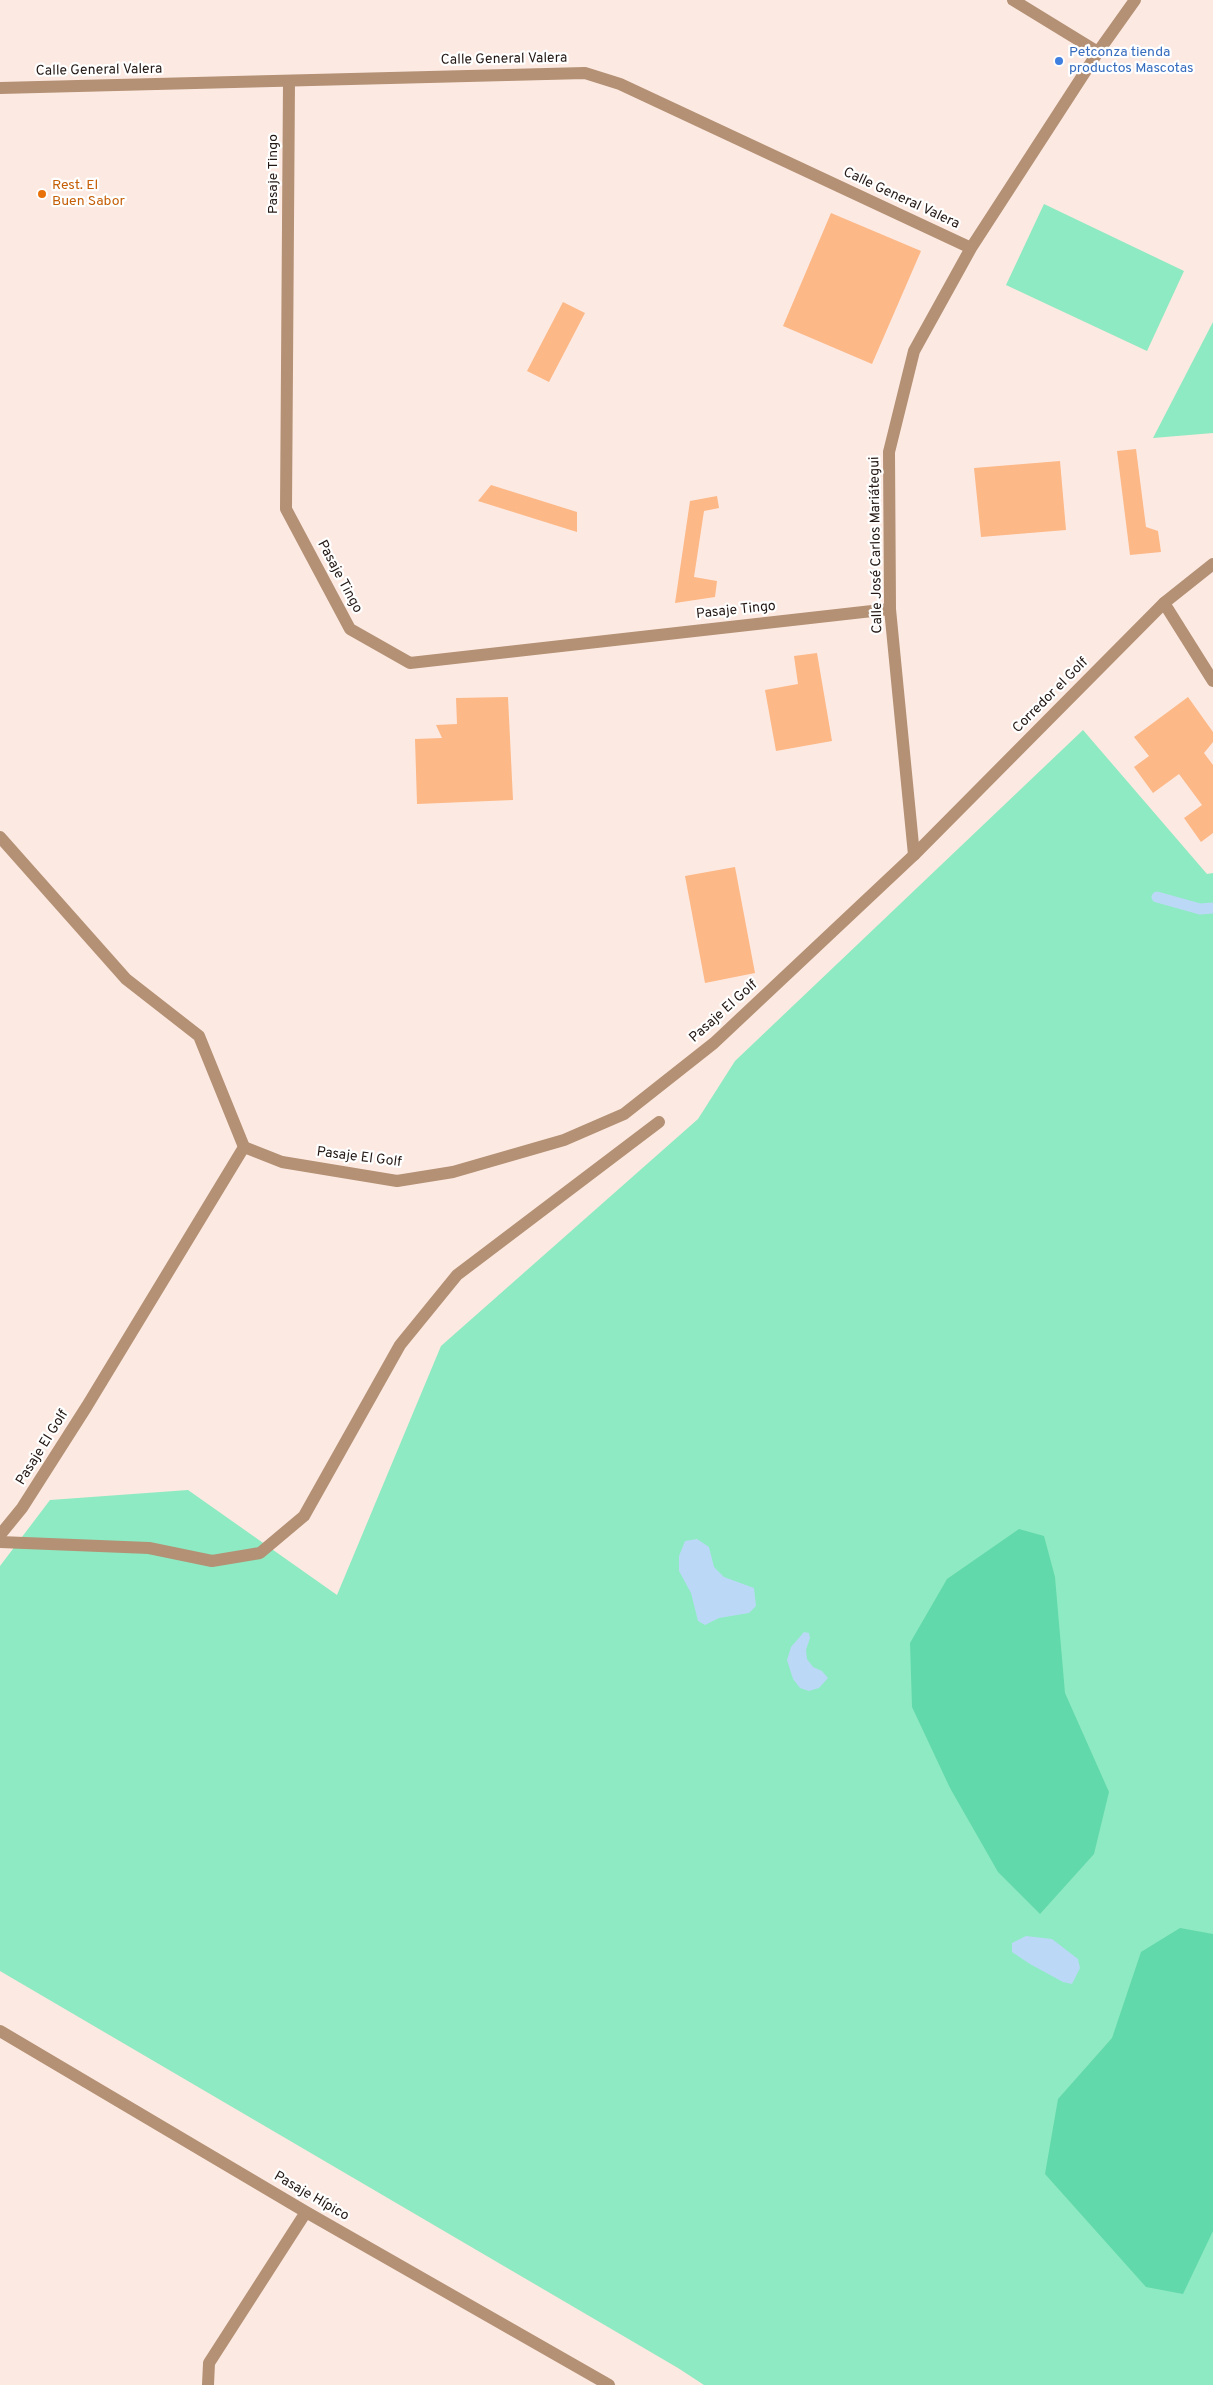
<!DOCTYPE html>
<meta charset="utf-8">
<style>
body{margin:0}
canvas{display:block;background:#fce9e1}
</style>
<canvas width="1213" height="2385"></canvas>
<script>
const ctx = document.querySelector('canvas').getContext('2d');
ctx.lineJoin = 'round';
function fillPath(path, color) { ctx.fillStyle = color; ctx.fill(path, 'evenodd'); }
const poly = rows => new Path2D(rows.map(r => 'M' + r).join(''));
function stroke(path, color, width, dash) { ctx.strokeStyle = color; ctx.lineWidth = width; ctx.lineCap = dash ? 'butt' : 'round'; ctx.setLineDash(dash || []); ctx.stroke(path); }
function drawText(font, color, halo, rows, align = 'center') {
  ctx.font = font + ' Overpass,sans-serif'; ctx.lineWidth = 4.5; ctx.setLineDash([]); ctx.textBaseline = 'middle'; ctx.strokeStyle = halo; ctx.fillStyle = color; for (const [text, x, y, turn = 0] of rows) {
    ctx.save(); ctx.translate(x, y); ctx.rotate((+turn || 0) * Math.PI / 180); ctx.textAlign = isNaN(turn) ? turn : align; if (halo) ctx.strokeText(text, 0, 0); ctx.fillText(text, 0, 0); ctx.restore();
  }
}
const green = poly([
 [1044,204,1184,271,1147,351,1006,285],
 [1213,322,1213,433,1153,438],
 [1083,730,1207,874,1213,873,1213,2385,704,2385,678,2368,0,1971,0,1566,50,1500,188,1490,337,1595,441,1346,698,1119,735,1061]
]);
const forest = poly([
 [1019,1529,1044,1536,1055,1577,1065,1693,1109,1792,1094,1854,1040,1914,998,1872,950,1788,912,1707,910,1643,947,1579],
 [1180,1928,1213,1934,1213,2231,1183,2294,1146,2287,1045,2174,1058,2099,1112,2038,1141,1952]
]);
const water = poly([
 [697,1539,709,1547,714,1567,724,1577,754,1588,756,1606,749,1613,719,1618,705,1625,698,1621,691,1593,679,1571,679,1556,685,1541],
 [804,1632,809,1633,810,1638,806,1650,807,1659,813,1667,822,1671,828,1678,819,1688,809,1691,800,1688,793,1679,787,1660,791,1647],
 [1026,1936,1052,1939,1078,1959,1080,1968,1072,1984,1063,1982,1030,1964,1012,1952,1012,1943]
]);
const stream = poly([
 [1157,897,1200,909,1213,908]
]);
const building = poly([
 [831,213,921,251,872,364,783,326],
 [563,302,585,313,549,382,527,371],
 [1136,449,1146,527,1158,531,1161,552,1130,555,1117,451],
 [1060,461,1066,530,981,537,974,468],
 [491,485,577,512,577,532,478,501],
 [717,496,719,508,704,511,694,577,717,581,715,597,675,603,690,501],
 [817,653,832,741,776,751,765,690,798,684,794,656],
 [508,697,513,800,417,804,415,739,442,738,436,725,457,724,456,698],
 [1188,697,1213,732,1213,742,1204,753,1213,765,1213,833,1201,842,1184,818,1202,805,1179,774,1153,793,1134,767,1149,756,1134,737],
 [735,867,755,973,705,983,685,876]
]);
const service = poly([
 [0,1542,149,1548,212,1561,260,1553,304,1516,400,1345,457,1275,659,1122]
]);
const minor = poly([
 [1013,0,1098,52],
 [289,81,286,509,350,629,410,663,890,609],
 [0,88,585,73,620,84,971,248],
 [1164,603,1213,681],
 [0,837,126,979,199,1036,244,1147],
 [914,855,890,609,889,452,914,351,971,248,1098,52,1135,0],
 [0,2031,306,2212,609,2385],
 [208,2385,209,2363,306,2212]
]);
const tertiary = poly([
 [0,1535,22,1508,87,1406,244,1147,282,1162,397,1181,453,1172,564,1140,624,1114,714,1043,914,855,1164,603,1213,564]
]);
const markers = [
 [1059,61,5,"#3f7fe0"],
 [42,194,5,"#e8710a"]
];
const shopNames = [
 ["Petconza tienda",1069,53],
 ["productos Mascotas",1069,69]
];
const streetNames = [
 ["Calle General Valera",504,60,-1],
 ["Calle General Valera",99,71,-1],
 ["Pasaje Tingo",274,174,-90],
 ["Calle General Valera",901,199,25],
 ["Calle José Carlos Mariátegui",877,545,-91],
 ["Pasaje Tingo",339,577,62],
 ["Pasaje Tingo",736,611,-6],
 ["Corredor el Golf",1051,696,-45],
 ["Pasaje El Golf",724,1012,-42],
 ["Pasaje El Golf",359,1158,7],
 ["Pasaje El Golf",43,1448,-58],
 ["Pasaje Hípico",311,2197,30]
];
const foodNames = [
 ["Rest. El",52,186],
 ["Buen Sabor",52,202]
];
fillPath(green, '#8eeac2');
fillPath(forest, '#62d9aa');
fillPath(water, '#bbd9f6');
stroke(stream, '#bbd9f6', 11);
fillPath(building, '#fdb887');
stroke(service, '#b49175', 12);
stroke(minor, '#b49175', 12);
stroke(tertiary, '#b49175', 12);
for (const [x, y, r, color] of markers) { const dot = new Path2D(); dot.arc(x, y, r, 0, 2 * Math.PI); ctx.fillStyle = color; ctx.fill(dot); stroke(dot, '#fff', 2); }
drawText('14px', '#366cbe', '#fff', shopNames, 'left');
drawText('14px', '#231814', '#fff', streetNames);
drawText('14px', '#c56008', '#fff', foodNames, 'left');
</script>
